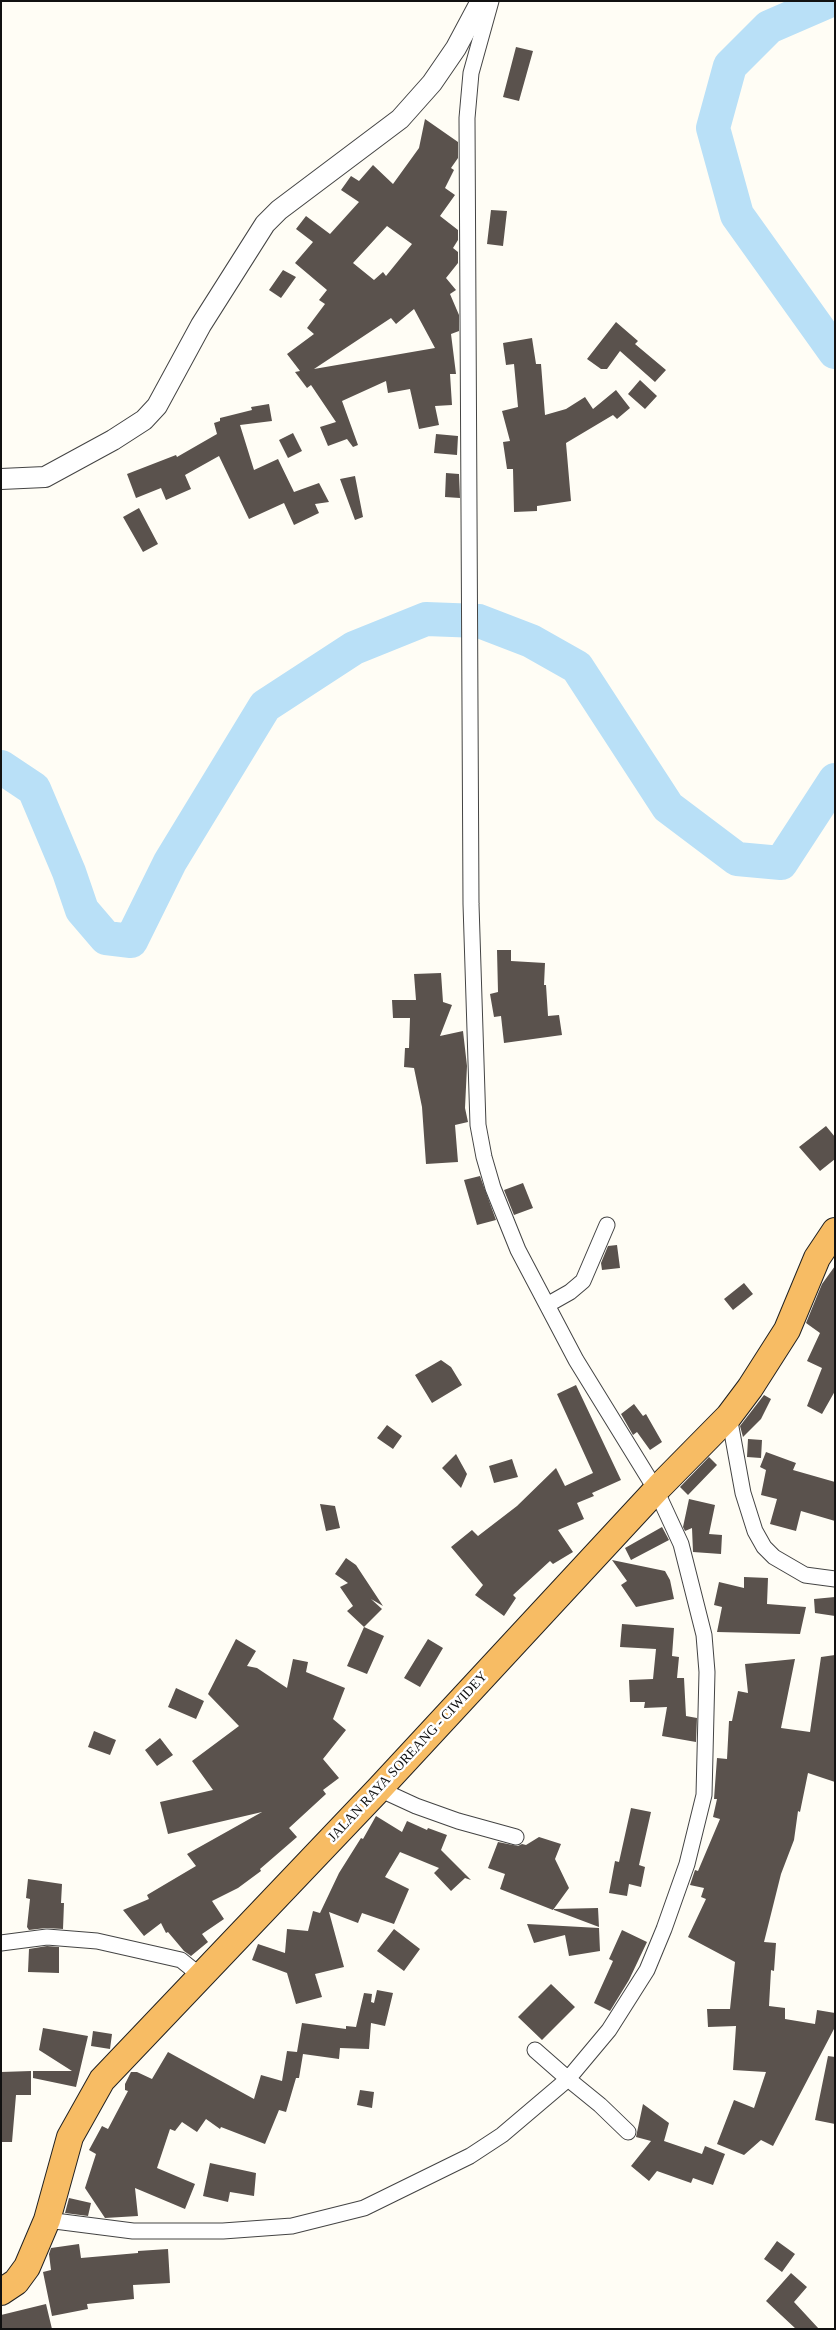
<!DOCTYPE html>
<style>
body{margin:0}
#map{position:relative;width:836px;height:2330px;overflow:hidden;background:#fffdf5;font-family:"Times New Roman",serif}
canvas{display:block}
.frame{position:absolute;inset:0;border:2px solid #111;pointer-events:none}
</style>
<div id="map">
<canvas width="836" height="2330"></canvas>
<div class="frame"></div>
</div>
<script>
const ctx = document.querySelector('canvas').getContext('2d');
ctx.lineJoin = 'round';
const poly = rows => new Path2D(rows.map(r => 'M' + r).join(''));
function stroke(path, color, width, dash) { ctx.strokeStyle = color; ctx.lineWidth = width; ctx.lineCap = dash ? 'butt' : 'round'; ctx.setLineDash(dash || []); ctx.stroke(path); }
function fillPath(path, color) { ctx.fillStyle = color; ctx.fill(path, 'evenodd'); }
function drawText(font, color, halo, rows, align = 'center') {
  ctx.font = font + ' "Times New Roman",serif'; ctx.lineWidth = 5; ctx.setLineDash([]); ctx.textBaseline = 'middle'; ctx.strokeStyle = halo; ctx.fillStyle = color; for (const [text, x, y, turn = 0] of rows) {
    ctx.save(); ctx.translate(x, y); ctx.rotate((+turn || 0) * Math.PI / 180); ctx.textAlign = isNaN(turn) ? turn : align; if (halo) ctx.strokeText(text, 0, 0); ctx.fillText(text, 0, 0); ctx.restore();
  }
}
const river = poly([
 [829,1,769,27,730,66,713,128,737,215,835,352],
 [1,767,34,789,69,872,82,910,106,938,131,941,170,862,265,706,354,648,426,619,479,621,531,641,577,667,668,807,737,859,781,863,835,780]
]);
const building = poly([
 [516,47,533,51,519,101,503,97],
 [425,119,458,142,458,158,451,168,454,170,445,188,455,195,440,216,458,230,458,240,453,248,458,252,458,263,446,278,456,290,450,294,459,315,459,331,451,334,456,374,450,374,452,405,435,406,439,425,419,429,410,389,388,393,386,381,342,401,358,445,353,447,347,439,328,446,320,427,336,422,311,385,307,388,295,372,300,371,287,354,314,334,307,328,325,304,319,300,327,290,295,263,313,242,296,229,306,216,330,234,359,202,341,190,351,176,359,181,373,165,393,184,419,148],
 [387,226,412,244,386,276,383,272,374,280,353,263],
 [414,309,435,348,314,369,391,318,396,324],
 [491,210,507,211,503,246,487,244],
 [283,270,296,277,281,298,269,290],
 [616,322,638,341,635,344,666,370,655,382,620,351,607,369,601,369,587,359],
 [532,338,536,364,541,364,545,415,566,409,585,397,593,409,616,390,630,408,617,419,613,415,566,443,571,501,537,506,537,511,514,512,513,469,507,469,503,442,510,441,502,411,518,407,514,364,506,365,503,343],
 [640,380,657,396,645,409,628,394],
 [269,404,272,421,240,425,254,470,278,459,294,492,319,483,329,502,315,504,319,513,294,525,284,503,249,519,219,456,185,475,191,489,166,500,161,488,136,498,127,474,176,455,177,457,217,434,214,423,220,421,220,418,252,410,251,407],
 [293,433,302,451,288,458,279,440],
 [436,434,458,436,457,455,434,453],
 [446,473,459,474,460,498,445,497],
 [355,476,363,517,355,520,340,479],
 [139,508,158,544,143,552,123,517],
 [497,950,511,950,511,961,545,963,544,985,546,985,548,1016,559,1015,562,1035,504,1043,501,1016,494,1017,490,994,498,992],
 [441,973,443,1002,452,1005,440,1036,463,1031,467,1066,465,1108,468,1122,455,1125,458,1162,426,1164,422,1107,414,1068,404,1067,405,1048,409,1048,410,1018,393,1018,392,1000,416,1000,414,974],
 [826,1126,835,1137,835,1159,820,1171,799,1147],
 [480,1176,496,1220,477,1225,464,1180],
 [523,1183,533,1208,514,1215,504,1190],
 [617,1245,620,1268,602,1270,601,1263,608,1246],
 [835,1266,835,1391,822,1414,807,1406,822,1368,807,1361,820,1333,806,1323,822,1284],
 [744,1283,753,1294,733,1310,724,1299],
 [441,1360,451,1367,462,1385,432,1403,415,1375],
 [576,1385,621,1480,592,1493,594,1496,577,1503,584,1519,558,1530,573,1552,553,1564,550,1561,513,1595,516,1598,504,1616,475,1595,483,1585,451,1547,472,1530,478,1536,517,1506,556,1468,565,1486,593,1473,557,1394],
 [764,1395,771,1399,761,1419,743,1437,740,1426],
 [634,1404,643,1416,646,1414,662,1442,650,1450,637,1432,633,1435,621,1414],
 [387,1425,402,1436,393,1449,377,1438],
 [748,1439,762,1440,761,1458,747,1457],
 [766,1452,796,1463,793,1470,835,1482,835,1521,801,1511,796,1531,770,1524,777,1499,761,1495,766,1470,760,1467],
 [456,1454,467,1474,461,1488,442,1468],
 [709,1457,717,1465,688,1495,680,1487],
 [512,1459,518,1477,494,1483,489,1466],
 [689,1499,715,1505,709,1534,722,1535,721,1554,693,1552,692,1528,685,1531,683,1527],
 [320,1504,335,1506,340,1528,326,1531],
 [662,1527,669,1540,631,1560,625,1548],
 [346,1558,356,1565,383,1606,371,1599,382,1609,364,1627,347,1611,353,1606,340,1587,348,1583,335,1574],
 [612,1560,665,1571,670,1580,674,1599,636,1607,621,1585,627,1581],
 [744,1577,768,1578,767,1604,806,1607,800,1634,717,1632,722,1607,714,1605,719,1582,744,1588],
 [835,1597,835,1616,815,1613,814,1599],
 [622,1624,674,1628,672,1656,679,1657,677,1678,684,1678,686,1716,697,1718,696,1742,662,1736,667,1707,644,1708,645,1702,630,1702,629,1680,653,1679,656,1649,620,1647],
 [364,1627,384,1636,367,1674,347,1666],
 [236,1639,256,1651,247,1666,257,1668,287,1688,293,1659,308,1662,306,1672,345,1688,333,1719,346,1730,323,1759,339,1778,323,1790,326,1794,289,1828,297,1837,260,1869,261,1871,238,1888,212,1901,224,1919,202,1934,208,1942,191,1956,184,1951,168,1932,166,1933,161,1923,144,1936,123,1910,149,1899,147,1895,196,1866,187,1854,262,1812,168,1834,160,1802,213,1790,192,1761,239,1726,208,1694],
 [428,1639,443,1648,420,1687,404,1678],
 [835,1655,835,1782,808,1773,800,1812,798,1811,794,1840,781,1874,764,1942,776,1943,774,1971,771,1970,769,2006,785,2008,785,2019,815,2024,817,2010,835,2013,835,2027,773,2146,761,2140,744,2155,717,2144,734,2100,754,2108,766,2072,733,2070,736,2026,708,2027,707,2009,730,2009,735,1962,688,1937,706,1899,701,1897,704,1888,690,1885,695,1870,698,1871,720,1819,713,1817,717,1799,714,1799,717,1758,727,1759,729,1721,732,1721,738,1691,748,1693,745,1664,795,1659,781,1728,810,1732,821,1657],
 [176,1688,204,1701,196,1719,168,1707],
 [94,1731,116,1740,110,1755,88,1747],
 [160,1738,173,1755,157,1766,145,1750],
 [631,1808,651,1812,639,1865,645,1867,641,1887,629,1884,627,1896,609,1893,615,1861,619,1862],
 [376,1816,402,1832,407,1821,427,1830,428,1828,447,1835,441,1850,471,1880,465,1878,451,1891,434,1873,439,1868,400,1852,385,1877,409,1889,394,1924,362,1913,358,1923,329,1912,344,1967,315,1974,322,1997,296,2004,287,1973,252,1960,258,1944,285,1953,287,1929,308,1931,313,1911,320,1913,339,1873,361,1838,363,1839],
 [539,1837,561,1844,555,1859,569,1888,553,1910,500,1889,505,1874,488,1868,498,1842,518,1846,522,1844,526,1845],
 [28,1879,62,1884,61,1903,64,1903,63,1929,46,1928,29,1930,27,1927,30,1899,26,1898],
 [598,1908,599,1927,554,1910,554,1909],
 [527,1924,599,1928,600,1951,569,1956,565,1935,534,1943],
 [394,1929,420,1949,404,1971,377,1951],
 [622,1930,647,1942,629,1980,610,2011,594,2003,613,1961,609,1959],
 [47,1946,59,1947,59,1973,28,1972,29,1949],
 [551,1984,575,2007,542,2040,518,2017],
 [377,1990,393,1993,385,2026,371,2023,369,2049,340,2048,339,2059,303,2054,299,2078,296,2078,286,2112,279,2110,265,2144,221,2127,220,2129,206,2119,197,2132,182,2122,175,2131,170,2129,157,2168,195,2184,185,2209,135,2188,138,2216,105,2218,85,2188,96,2154,89,2150,102,2126,108,2129,128,2091,125,2090,125,2084,131,2072,137,2072,152,2079,168,2052,254,2099,261,2075,282,2081,287,2051,297,2052,302,2023,346,2029,346,2026,356,2027,364,1993,372,1994,371,2002,374,2003],
 [43,2028,88,2036,76,2087,33,2078,33,2071,72,2071,39,2050],
 [93,2031,112,2034,110,2049,91,2046],
 [828,2056,835,2057,835,2124,815,2120],
 [31,2071,31,2095,16,2095,12,2142,1,2142,1,2072],
 [360,2090,374,2092,372,2108,357,2105],
 [643,2104,669,2123,664,2141,702,2154,705,2146,725,2154,713,2185,693,2178,691,2183,657,2171,649,2181,631,2166,651,2141,636,2137],
 [210,2163,256,2173,254,2196,230,2192,228,2202,203,2196],
 [69,2198,91,2203,88,2216,65,2213],
 [777,2241,795,2254,782,2272,764,2259],
 [79,2244,81,2258,138,2253,138,2251,168,2249,170,2283,133,2285,134,2299,87,2304,88,2309,52,2316,43,2272,51,2270,49,2254,51,2248],
 [791,2273,807,2287,794,2302,819,2329,796,2329,766,2301],
 [46,2304,52,2329,1,2329,1,2315]
]);
const minor = poly([
 [491,1,471,73,467,118,471,904,478,1125,484,1157,493,1188,518,1250,576,1360,656,1490,681,1544,704,1635,707,1672,704,1795,687,1864,664,1929,647,1970,609,2030,568,2079,600,2105,628,2132],
 [547,1305,570,1292,583,1281,607,1225],
 [729,1416,743,1493,755,1531,764,1547,774,1557,805,1575,835,1579],
 [379,1789,416,1806,458,1821,516,1837],
 [1,1943,47,1937,97,1941,181,1960,202,1977],
 [47,2220,133,2231,223,2231,292,2226,364,2208,470,2156,502,2135,568,2079,535,2050]
]);
const tertiary = poly([
 [1,479,45,477,113,440,144,420,157,406,201,325,265,224,279,210,400,119,432,83,456,48,481,1]
]);
const trunk = poly([
 [1,2292,16,2282,27,2267,47,2220,70,2137,102,2080,379,1789,659,1487,729,1416,750,1388,787,1330,817,1258,835,1231]
]);
const streetNames = [
 ["JALAN RAYA SOREANG - CIWIDEY",408,1757,-47]
];
stroke(river, '#b9e0f7', 34);
fillPath(building, '#5a524d');
stroke(minor, '#444', 17);
stroke(tertiary, '#444', 22);
stroke(trunk, '#222', 28);
stroke(minor, '#fff', 15);
stroke(tertiary, '#fff', 20);
stroke(trunk, '#f7bc64', 26);
drawText('14px', '#111', '#fff', streetNames);
</script>
